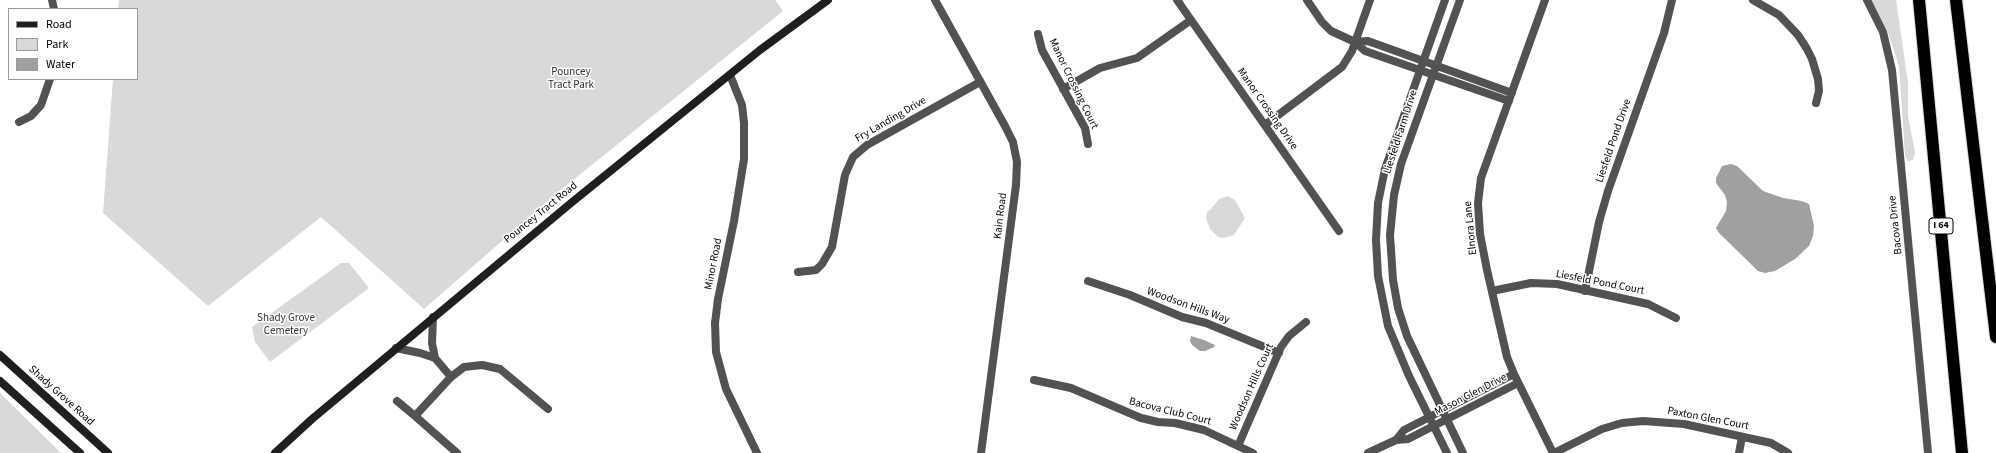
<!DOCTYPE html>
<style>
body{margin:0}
#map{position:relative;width:1996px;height:453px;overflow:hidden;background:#fff;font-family:"Source Sans 3",sans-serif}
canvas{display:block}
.legend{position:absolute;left:8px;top:8px;width:130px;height:72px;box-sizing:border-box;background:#fff;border:1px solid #999;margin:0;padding:5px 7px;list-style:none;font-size:12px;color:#000}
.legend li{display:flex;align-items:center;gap:8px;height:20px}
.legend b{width:20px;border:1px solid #999}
</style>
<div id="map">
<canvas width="1996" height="453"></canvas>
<ul class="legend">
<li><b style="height:5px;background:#1f1f1f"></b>Road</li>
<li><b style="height:11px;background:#d9d9d9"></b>Park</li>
<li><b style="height:11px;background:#a0a0a0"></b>Water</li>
</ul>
</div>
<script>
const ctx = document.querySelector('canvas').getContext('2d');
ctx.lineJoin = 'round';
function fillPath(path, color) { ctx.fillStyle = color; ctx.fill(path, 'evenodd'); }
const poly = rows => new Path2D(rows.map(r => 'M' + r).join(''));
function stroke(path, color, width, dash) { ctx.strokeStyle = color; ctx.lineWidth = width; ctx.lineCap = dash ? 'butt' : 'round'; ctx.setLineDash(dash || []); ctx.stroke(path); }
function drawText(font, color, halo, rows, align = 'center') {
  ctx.font = font + ' "Source Sans 3",sans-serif'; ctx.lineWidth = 3; ctx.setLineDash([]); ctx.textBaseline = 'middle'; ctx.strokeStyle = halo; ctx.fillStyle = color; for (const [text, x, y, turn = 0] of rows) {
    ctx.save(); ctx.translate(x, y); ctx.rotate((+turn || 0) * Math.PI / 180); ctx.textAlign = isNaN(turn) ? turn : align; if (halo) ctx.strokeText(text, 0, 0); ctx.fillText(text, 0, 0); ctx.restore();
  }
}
const green = poly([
 [119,0,775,0,783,11,557,193,424,309,321,217,208,306,103,213,113,79,137,79,137,9,118,9],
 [1871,0,1896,0,1908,83,1908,116,1915,152,1913,160,1907,161,1905,155,1899,66,1887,30],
 [1228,196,1235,200,1245,218,1234,235,1224,238,1218,237,1210,229,1206,218,1207,212,1212,208,1219,199],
 [341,263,349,263,369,288,270,362,255,342,252,327],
 [0,393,61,453,0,453]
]);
const water = poly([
 [1731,164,1737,166,1763,191,1783,198,1802,201,1809,204,1814,226,1813,236,1809,246,1795,259,1775,271,1765,273,1758,271,1719,233,1716,228,1726,211,1727,202,1725,195,1716,183,1716,178,1722,166],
 [1191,336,1204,340,1215,345,1214,347,1205,351,1200,351,1192,345,1190,341]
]);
const minor = poly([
 [52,0,54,9],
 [1177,0,1339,231],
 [1307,0,1322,22,1331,31,1355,42,1365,51,1509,101],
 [1545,0,1481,178,1478,203,1480,234,1487,270,1507,357,1514,374,1553,453],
 [1753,0,1779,15,1798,35,1807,49,1812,59,1818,79,1819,91,1816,103],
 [1867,0,1883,32,1892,70,1928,453],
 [1038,34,1042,50,1085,128,1088,144],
 [1355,42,1368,41,1512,93],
 [730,75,742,105,744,123,744,159,734,221,718,299,715,323,716,352,726,389,757,453],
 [1063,89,1100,68,1137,58,1191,20],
 [19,122,31,116,41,105,50,79],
 [1265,125,1342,67,1352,51,1370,0],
 [798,272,816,270,822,264,832,247,845,175,853,157,867,145,980,82],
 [1088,281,1130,295,1182,317,1206,323,1279,353],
 [1492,291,1531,283,1557,284,1648,304,1676,318],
 [1585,291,1599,222,1608,191,1664,33,1672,0],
 [433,317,432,343,435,358],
 [396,348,420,353,435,358,451,377,415,416,457,453],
 [451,377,464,367,482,365,500,369,548,409],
 [1034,380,1071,388,1141,418,1158,422,1175,423,1204,430,1253,453],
 [397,401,415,416],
 [1396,440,1404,430,1514,374],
 [1238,446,1281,347,1289,336,1306,322],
 [1368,453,1396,440,1408,439,1518,383],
 [1554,453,1602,429,1622,423,1643,421,1684,424,1771,443,1788,453],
 [1739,453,1742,437]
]);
const tertiary = poly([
 [935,0,1005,126,1013,142,1017,162,1016,185,981,453],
 [1445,0,1385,169,1378,203,1376,240,1378,276,1388,326,1409,376,1447,453],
 [1460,0,1401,164,1394,195,1390,235,1393,280,1398,308,1407,336,1463,453]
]);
const secondary = poly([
 [0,355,108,453],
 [0,381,80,453],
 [275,453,312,419,571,203,760,50,828,0]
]);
const motorway = poly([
 [1919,0,1962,453],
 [1956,0,1996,337]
]);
const shields = [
 [1941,226,24]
];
const shieldNames = [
 ["I 64",1941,226]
];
const parkNames = [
 ["Pouncey",571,73],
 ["Tract Park",571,86],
 ["Shady Grove",286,319],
 ["Cemetery",286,332]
];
const streetNames = [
 ["Manor Crossing Court",1073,84,64],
 ["Manor Crossing Drive",1267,109,55],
 ["Fry Landing Drive",891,120,-30],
 ["Liesfeld Farm Drive",1401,132,-72],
 ["Liesfeld Pond Drive",1614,141,-71],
 ["Pouncey Tract Road",541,213,-39],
 ["Kain Road",1001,216,-83],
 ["Bacova Drive",1896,225,-96],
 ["Elnora Lane",1471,228,-96],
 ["Minor Road",714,264,-79],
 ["Liesfeld Pond Court",1600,283,11],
 ["Woodson Hills Way",1188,306,20],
 ["Woodson Hills Court",1252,387,-66],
 ["Mason Glen Drive",1471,395,-27],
 ["Shady Grove Road",61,396,42],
 ["Bacova Club Court",1170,412,14],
 ["Paxton Glen Court",1708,419,11]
];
fillPath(green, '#d9d9d9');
fillPath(water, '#a0a0a0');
stroke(motorway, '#dbdbdb', 14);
stroke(minor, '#525252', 8);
stroke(tertiary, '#525252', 8);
stroke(secondary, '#1f1f1f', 8);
stroke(motorway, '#000', 12);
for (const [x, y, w] of shields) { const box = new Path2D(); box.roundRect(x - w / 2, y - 8, w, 16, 3); ctx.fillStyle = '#fff'; ctx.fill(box); stroke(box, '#000', 1); }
drawText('bold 10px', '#000', null, shieldNames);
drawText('11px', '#303030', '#fff', parkNames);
drawText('11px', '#000', '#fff', streetNames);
</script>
